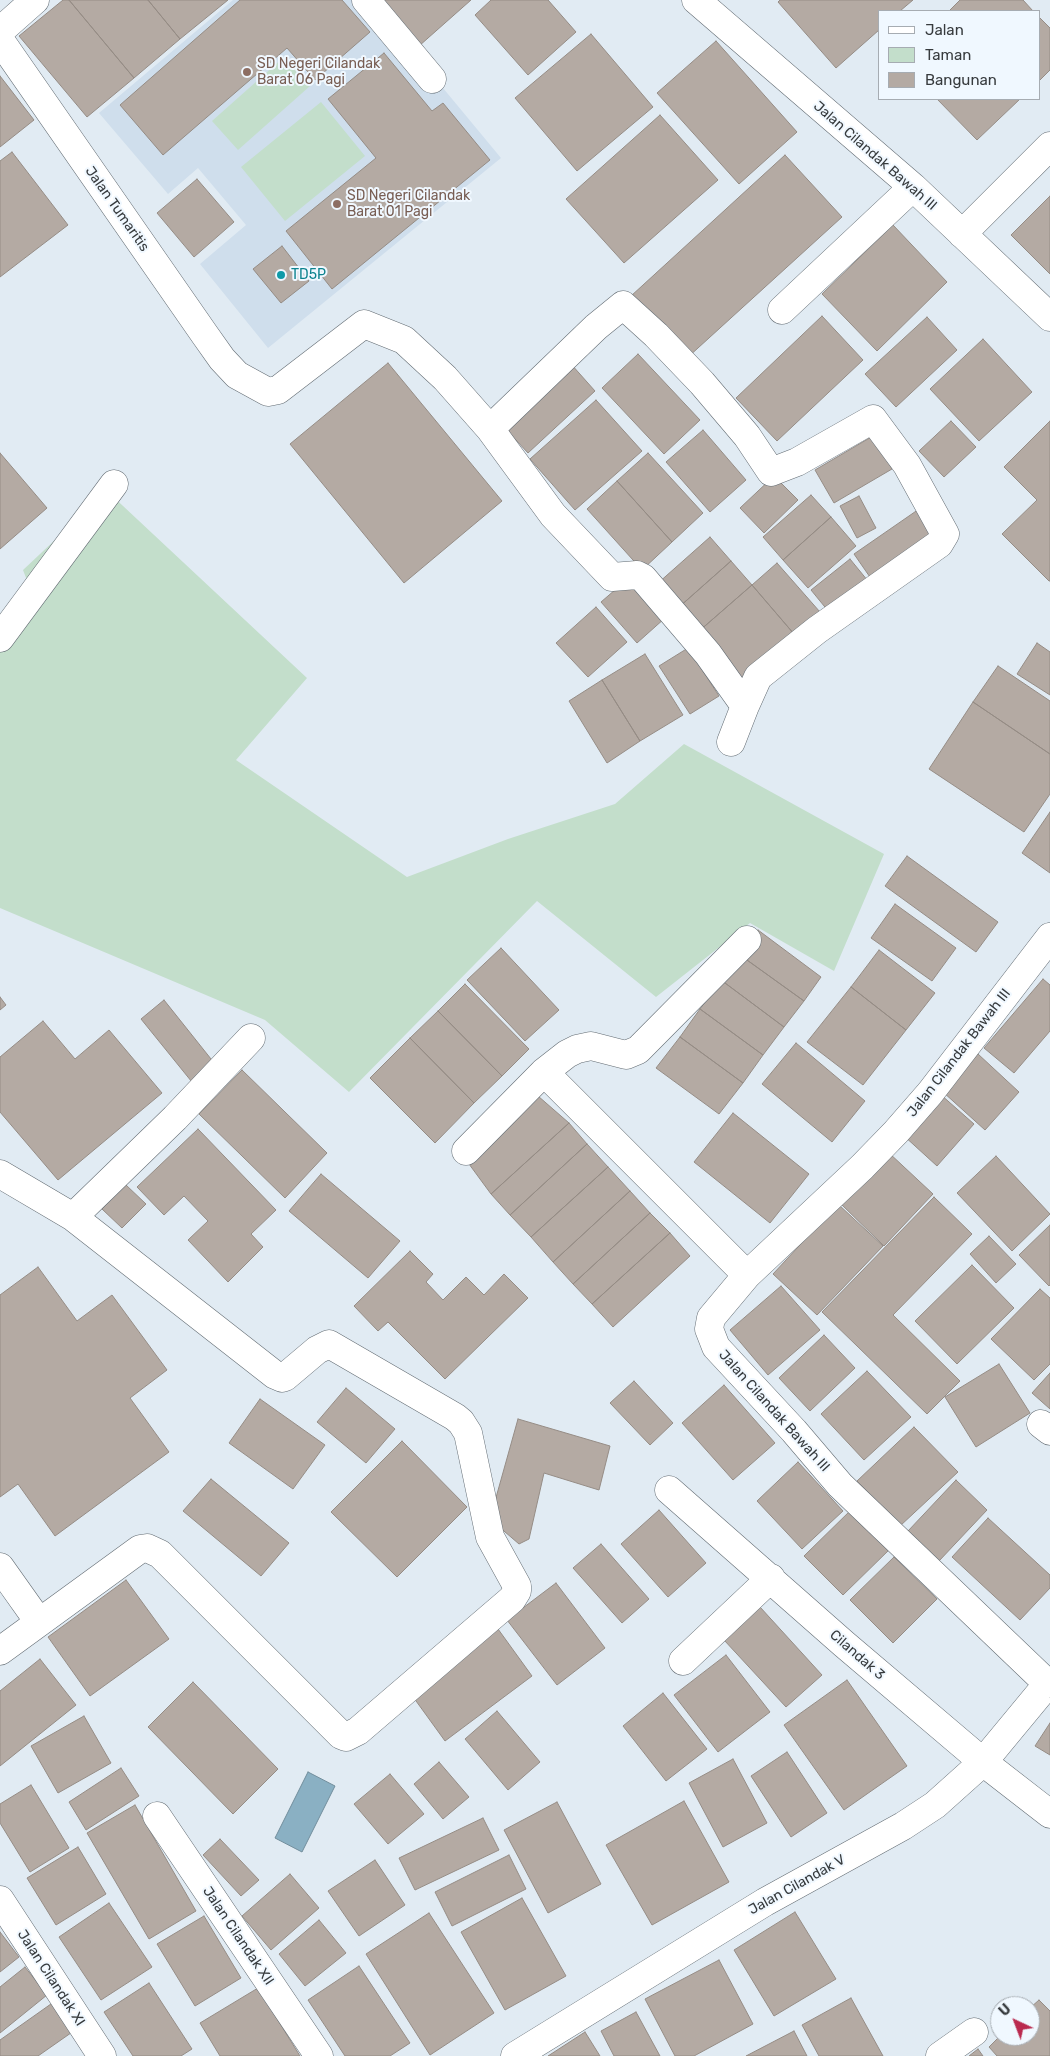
<!DOCTYPE html>
<style>
body{margin:0}
#map{position:relative;width:1050px;height:2056px;overflow:hidden;background:#e1ebf3;font-family:Rubik,sans-serif}
canvas{display:block}
.legend{position:absolute;left:878px;top:10px;width:162px;height:90px;box-sizing:border-box;background:#f0f8ff;border:1px solid #a6acb2;margin:0;padding:6px 9px;list-style:none;font-size:15px;color:#373b3e}
.legend li{display:flex;align-items:center;gap:10px;height:25px}
.legend b{width:25px;border:1px solid #a6acb2}
.north{position:absolute;left:990px;top:1996px;width:50px;height:50px;box-sizing:border-box;background:#f0f8ff;border:1px solid #a6acb2;border-radius:50%;rotate:317deg;font-size:14px;font-weight:700;line-height:20px;text-align:center;color:#373b3e}
.north::after{content:'';display:block;margin:auto;width:18px;height:22px;background:#ba2a4f;clip-path:polygon(50% 0,100% 100%,50% 72%,0 100%)}
</style>
<div id="map">
<canvas width="1050" height="2056"></canvas>
<ul class="legend">
<li><b style="height:6px;background:#fff"></b>Jalan</li>
<li><b style="height:14px;background:#c3decb"></b>Taman</li>
<li><b style="height:14px;background:#b4aaa3"></b>Bangunan</li>
</ul>
<div class="north">U</div>
</div>
<script>
const ctx = document.querySelector('canvas').getContext('2d');
ctx.lineJoin = 'round';
function fillPath(path, color) { ctx.fillStyle = color; ctx.fill(path, 'evenodd'); }
const poly = rows => new Path2D(rows.map(r => 'M' + r).join(''));
function stroke(path, color, width, dash) { ctx.strokeStyle = color; ctx.lineWidth = width; ctx.lineCap = dash ? 'butt' : 'round'; ctx.setLineDash(dash || []); ctx.stroke(path); }
function drawText(font, color, halo, rows, align = 'center') {
  ctx.font = font + ' Rubik,sans-serif'; ctx.lineWidth = 4; ctx.setLineDash([]); ctx.textBaseline = 'middle'; ctx.strokeStyle = halo; ctx.fillStyle = color; for (const [text, x, y, turn = 0] of rows) {
    ctx.save(); ctx.translate(x, y); ctx.rotate((+turn || 0) * Math.PI / 180); ctx.textAlign = isNaN(turn) ? turn : align; if (halo) ctx.strokeText(text, 0, 0); ctx.fillText(text, 0, 0); ctx.restore();
  }
}
const built = poly([
 [233,0,370,0,501,158,268,348,200,264,246,225,198,168,168,194,99,113]
]);
const green = poly([
 [284,57,310,86,238,150,212,121],
 [321,102,365,156,285,221,241,167],
 [107,491,307,678,236,760,407,877,508,839,615,804,684,744,884,854,834,971,750,923,656,997,537,901,349,1092,265,1020,0,908,0,620,33,596,23,570]
]);
const water = poly([
 [308,1772,335,1786,302,1852,275,1838,308,1772]
]);
const building = poly([
 [63,0,69,0,134,78,87,117,19,36,63,0],
 [69,0,148,0,180,39,134,78,69,0],
 [148,0,228,0,180,39,148,0],
 [240,0,342,0,370,32,315,80,287,48,163,155,120,105,240,0],
 [378,0,471,0,419,46,378,0],
 [491,0,548,0,576,32,528,75,475,15,491,0],
 [780,0,913,0,900,11,879,11,879,30,836,68,778,2,780,0],
 [960,0,1023,0,1033,11,949,11,960,0],
 [1039,17,1050,28,1050,70,1039,81,1039,17],
 [591,34,653,107,577,171,515,98,591,34],
 [716,41,797,132,739,184,657,93,716,41],
 [384,53,432,111,443,103,490,160,332,289,286,231,376,158,328,99,384,53],
 [0,76,34,120,0,147,0,76],
 [937,99,1020,99,977,140,937,99],
 [660,115,718,180,624,263,566,199,660,115],
 [12,152,68,225,0,277,0,161,12,152],
 [785,155,842,217,687,358,631,296,785,155],
 [197,179,234,222,194,257,157,213,197,179],
 [1050,196,1050,274,1011,235,1050,196],
 [893,225,947,282,877,351,822,294,893,225],
 [282,246,309,281,281,303,253,269,282,246],
 [822,316,863,360,777,441,736,398,822,316],
 [927,317,957,350,896,407,865,374,927,317],
 [983,339,1032,392,979,441,930,389,983,339],
 [638,354,700,420,664,454,602,388,638,354],
 [388,363,502,501,404,583,290,444,388,363],
 [571,364,595,391,528,453,504,427,571,364],
 [596,400,642,451,575,510,530,459,596,400],
 [951,421,976,447,944,477,919,451,951,421],
 [1050,421,1050,581,1049,581,1002,534,1037,500,1004,467,1050,421],
 [703,430,746,480,710,512,666,462,703,430],
 [873,436,892,469,834,503,815,470,873,436],
 [0,453,47,508,0,549,0,453],
 [648,453,703,513,672,542,617,481,648,453],
 [774,476,798,500,764,533,740,508,774,476],
 [617,481,672,542,642,570,587,509,617,481],
 [811,495,831,517,783,560,763,537,811,495],
 [859,496,876,528,857,538,840,506,859,496],
 [922,507,940,533,872,580,854,554,922,507],
 [831,517,856,546,808,588,783,560,831,517],
 [710,537,731,561,678,608,657,584,710,537],
 [850,559,868,581,829,612,811,590,850,559],
 [731,561,752,585,698,632,678,608,731,561],
 [777,563,820,612,794,634,752,585,777,563],
 [630,577,665,618,637,643,601,602,630,577],
 [752,585,794,634,741,681,698,632,752,585],
 [596,607,627,642,588,677,556,643,596,607],
 [1037,643,1050,652,1050,695,1017,674,1037,643],
 [688,648,719,696,690,714,659,666,688,648],
 [645,654,683,715,640,741,602,680,645,654],
 [998,666,1050,701,1050,754,973,702,998,666],
 [602,680,640,741,607,763,569,701,602,680],
 [973,702,1050,754,1050,794,1024,832,929,769,973,702],
 [1050,812,1050,873,1022,853,1050,812],
 [907,856,998,922,976,952,885,886,907,856],
 [895,904,956,948,932,981,871,938,895,904],
 [758,930,821,977,804,1001,740,955,758,930],
 [501,948,559,1010,525,1041,467,980,501,948],
 [879,950,935,993,906,1030,851,987,879,950],
 [740,955,804,1001,784,1027,721,980,740,955],
 [1043,979,1050,985,1050,1031,1014,1073,984,1048,1043,979],
 [721,980,784,1027,763,1055,700,1009,721,980],
 [465,984,529,1049,502,1076,438,1011,465,984],
 [851,987,906,1030,863,1085,807,1042,851,987],
 [0,997,6,1005,0,1010,0,997],
 [164,1000,219,1069,196,1087,141,1019,164,1000],
 [700,1009,763,1055,743,1083,680,1037,700,1009],
 [438,1011,502,1076,474,1103,410,1038,438,1011],
 [43,1021,75,1059,109,1030,162,1093,58,1180,0,1112,0,1057,43,1021],
 [680,1037,743,1083,719,1114,656,1068,680,1037],
 [410,1038,474,1103,435,1143,370,1078,410,1038],
 [796,1043,865,1101,832,1142,762,1084,796,1043],
 [978,1054,1019,1092,985,1130,943,1092,978,1054],
 [242,1070,327,1153,285,1198,199,1114,242,1070],
 [940,1094,974,1124,937,1166,903,1135,940,1094],
 [538,1096,569,1123,491,1194,469,1164,538,1096],
 [733,1113,809,1174,770,1223,694,1162,733,1113],
 [569,1123,587,1144,510,1215,491,1194,569,1123],
 [198,1129,276,1210,251,1234,263,1247,228,1282,188,1240,208,1221,184,1196,164,1215,137,1187,198,1129],
 [587,1144,608,1167,531,1237,510,1215,587,1144],
 [888,1152,933,1194,884,1246,840,1203,888,1152],
 [996,1156,1050,1214,1012,1251,957,1193,996,1156],
 [608,1167,630,1191,553,1262,531,1237,608,1167],
 [321,1174,400,1241,368,1278,289,1211,321,1174],
 [126,1185,146,1204,122,1228,102,1209,126,1185],
 [630,1191,650,1213,573,1284,553,1262,630,1191],
 [934,1197,972,1234,893,1315,960,1381,927,1414,822,1312,934,1197],
 [838,1204,883,1246,817,1315,773,1274,838,1204],
 [650,1213,670,1233,592,1304,573,1284,650,1213],
 [1050,1225,1050,1285,1049,1286,1019,1255,1050,1225],
 [670,1233,690,1256,613,1327,592,1304,670,1233],
 [989,1236,1016,1264,996,1283,970,1254,989,1236],
 [410,1251,433,1274,426,1282,443,1300,466,1277,484,1295,504,1274,528,1298,445,1379,388,1322,378,1331,354,1306,410,1251],
 [972,1265,1014,1308,957,1364,915,1321,972,1265],
 [38,1267,77,1321,112,1295,167,1370,130,1398,169,1452,55,1536,18,1484,0,1497,0,1295,38,1267],
 [781,1286,820,1330,768,1375,730,1330,781,1286],
 [1040,1289,1050,1298,1050,1364,1034,1380,991,1339,1040,1289],
 [824,1335,855,1368,810,1411,779,1378,824,1335],
 [999,1364,1030,1413,976,1447,945,1397,999,1364],
 [867,1371,911,1417,864,1460,821,1414,867,1371],
 [1050,1373,1050,1409,1032,1393,1050,1373],
 [634,1381,673,1423,650,1445,610,1403,634,1381],
 [724,1385,775,1443,733,1480,682,1423,724,1385],
 [346,1388,395,1429,366,1463,317,1422,346,1388],
 [260,1399,325,1445,293,1489,229,1443,260,1399],
 [518,1419,610,1446,599,1490,544,1473,529,1539,519,1544,490,1519,518,1419],
 [914,1427,958,1472,900,1526,857,1481,914,1427],
 [402,1441,467,1507,397,1577,331,1512,402,1441],
 [798,1462,843,1511,802,1549,757,1501,798,1462],
 [211,1479,289,1543,261,1576,183,1511,211,1479],
 [956,1480,987,1510,939,1561,908,1531,956,1480],
 [852,1509,891,1548,843,1595,804,1556,852,1509],
 [659,1510,706,1563,668,1597,621,1544,659,1510],
 [988,1518,1050,1575,1050,1588,1020,1620,952,1557,988,1518],
 [601,1544,649,1599,622,1623,573,1568,601,1544],
 [894,1557,937,1599,893,1643,850,1600,894,1557],
 [126,1580,169,1639,90,1696,48,1637,126,1580],
 [556,1583,605,1648,557,1685,507,1620,556,1583],
 [760,1607,822,1675,786,1707,724,1640,760,1607],
 [498,1629,532,1676,445,1741,411,1694,498,1629],
 [726,1655,770,1712,718,1752,674,1695,726,1655],
 [40,1659,76,1705,0,1766,0,1691,40,1659],
 [847,1680,907,1766,844,1810,784,1725,847,1680],
 [193,1682,278,1769,233,1814,148,1727,193,1682],
 [663,1693,707,1749,666,1781,623,1726,663,1693],
 [497,1711,540,1762,508,1790,465,1739,497,1711],
 [84,1716,111,1763,58,1793,31,1746,84,1716],
 [1050,1723,1050,1755,1035,1746,1050,1723],
 [787,1752,827,1813,791,1837,751,1776,787,1752],
 [733,1759,767,1823,723,1847,689,1783,733,1759],
 [439,1762,469,1797,443,1819,414,1784,439,1762],
 [121,1768,139,1796,86,1830,69,1802,121,1768],
 [390,1774,424,1814,388,1844,354,1804,390,1774],
 [31,1785,69,1848,30,1872,0,1823,0,1804,31,1785],
 [684,1801,729,1882,652,1925,606,1845,684,1801],
 [557,1802,601,1884,548,1913,504,1830,557,1802],
 [135,1805,196,1911,149,1939,87,1833,135,1805],
 [483,1818,499,1850,415,1890,399,1858,483,1818],
 [220,1839,259,1880,241,1896,203,1855,220,1839],
 [78,1847,106,1894,56,1925,27,1878,78,1847],
 [509,1855,526,1889,452,1926,435,1892,509,1855],
 [375,1860,405,1905,359,1936,328,1891,375,1860],
 [290,1874,319,1908,271,1950,242,1916,290,1874],
 [522,1898,566,1976,505,2010,461,1932,522,1898],
 [109,1903,152,1967,101,2000,59,1937,109,1903],
 [795,1912,836,1979,774,2016,734,1950,795,1912],
 [429,1913,494,2013,430,2055,366,1954,429,1913],
 [204,1916,241,1978,195,2006,157,1944,204,1916],
 [319,1920,346,1953,305,1986,279,1954,319,1920],
 [0,1932,19,1957,0,1972,0,1932],
 [719,1960,753,2024,694,2056,675,2056,645,1999,719,1960],
 [359,1966,410,2043,390,2056,345,2056,308,2000,359,1966],
 [25,1967,47,1995,0,2033,0,1987,25,1967],
 [149,1983,192,2049,181,2056,133,2056,104,2012,149,1983],
 [258,1988,300,2056,220,2056,200,2023,258,1988],
 [851,1998,883,2056,819,2056,802,2025,851,1998],
 [58,1999,78,2028,38,2056,0,2056,0,2040,58,1999],
 [1039,2000,1050,2011,1050,2056,997,2056,989,2047,1000,2036,1030,2036,1030,2008,1039,2000],
 [636,2012,660,2056,614,2056,601,2031,636,2012],
 [794,2031,807,2056,746,2056,794,2031],
 [585,2032,600,2056,548,2056,585,2032],
 [978,2049,983,2056,969,2056,978,2049]
]);
const minor = poly([
 [366,0,432,79],
 [696,0,913,187,1050,317],
 [0,31,35,0],
 [0,40,205,335,222,359,237,375,268,392,278,390,364,324,404,340,445,378,490,429,553,515,612,577,637,575,643,578,708,654,745,706,731,742],
 [962,234,1050,146],
 [782,310,913,187],
 [490,429,596,327,623,305,656,335,702,383,747,436,771,472,797,462,873,419,907,465,945,534,939,544,817,630,758,677,745,706],
 [0,638,114,484],
 [544,1072,747,1275],
 [466,1151,544,1072,567,1054,577,1049,591,1046,626,1055,638,1050,747,940],
 [0,1174,73,1217,275,1375,282,1378,285,1377,317,1350,329,1344,455,1417,461,1422,468,1433,490,1537,517,1586,517,1591,512,1599,358,1731,346,1737,341,1735,160,1554,147,1548,140,1549,0,1651],
 [73,1217,175,1118,251,1038],
 [1041,1424,1050,1431],
 [669,1490,844,1644,983,1762,1050,1814],
 [0,1567,39,1622],
 [683,1661,771,1578],
 [1048,1684,840,1485,794,1431,716,1347,709,1329,711,1318,747,1275,862,1167,896,1132,930,1093,1050,937],
 [157,1816,319,2056],
 [0,1900,102,2056],
 [515,2056,765,1902,903,1826,935,1805,983,1762,1050,1681],
 [940,2056,974,2032]
]);
const markers = [
 [247,72,5,"#8d6e63"],
 [337,204,5,"#8d6e63"],
 [281,275,5,"#0f9aa8"]
];
const educationNames = [
 ["SD Negeri Cilandak",257,64],
 ["Barat 06 Pagi",257,80],
 ["SD Negeri Cilandak",347,196],
 ["Barat 01 Pagi",347,212]
];
const streetNames = [
 ["Jalan Cilandak Bawah III",875,156,41],
 ["Jalan Tumaritis",117,209,55],
 ["Jalan Cilandak Bawah III",959,1053,-52],
 ["Jalan Cilandak Bawah III",774,1411,48],
 ["Cilandak 3",857,1655,41],
 ["Jalan Cilandak V",797,1885,-29],
 ["Jalan Cilandak XII",238,1936,56],
 ["Jalan Cilandak XI",51,1978,57]
];
const cultureNames = [
 ["TD5P",291,275]
];
fillPath(built, '#cfdeec');
fillPath(green, '#c3decb');
fillPath(water, '#8ab0c3');
stroke(water, '#718d9b', 1);
fillPath(building, '#b4aaa3');
stroke(building, '#958c85', 1);
stroke(minor, '#636c73', 29);
stroke(minor, '#fff', 28);
for (const [x, y, r, color] of markers) { const dot = new Path2D(); dot.arc(x, y, r, 0, 2 * Math.PI); ctx.fillStyle = color; ctx.fill(dot); stroke(dot, '#f0f8ff', 2); }
drawText('14px', '#785e54', '#f0f8ff', educationNames, 'left');
drawText('14px', '#373b3e', '#f0f8ff', streetNames);
drawText('14px', '#0d838f', '#f0f8ff', cultureNames, 'left');
</script>
